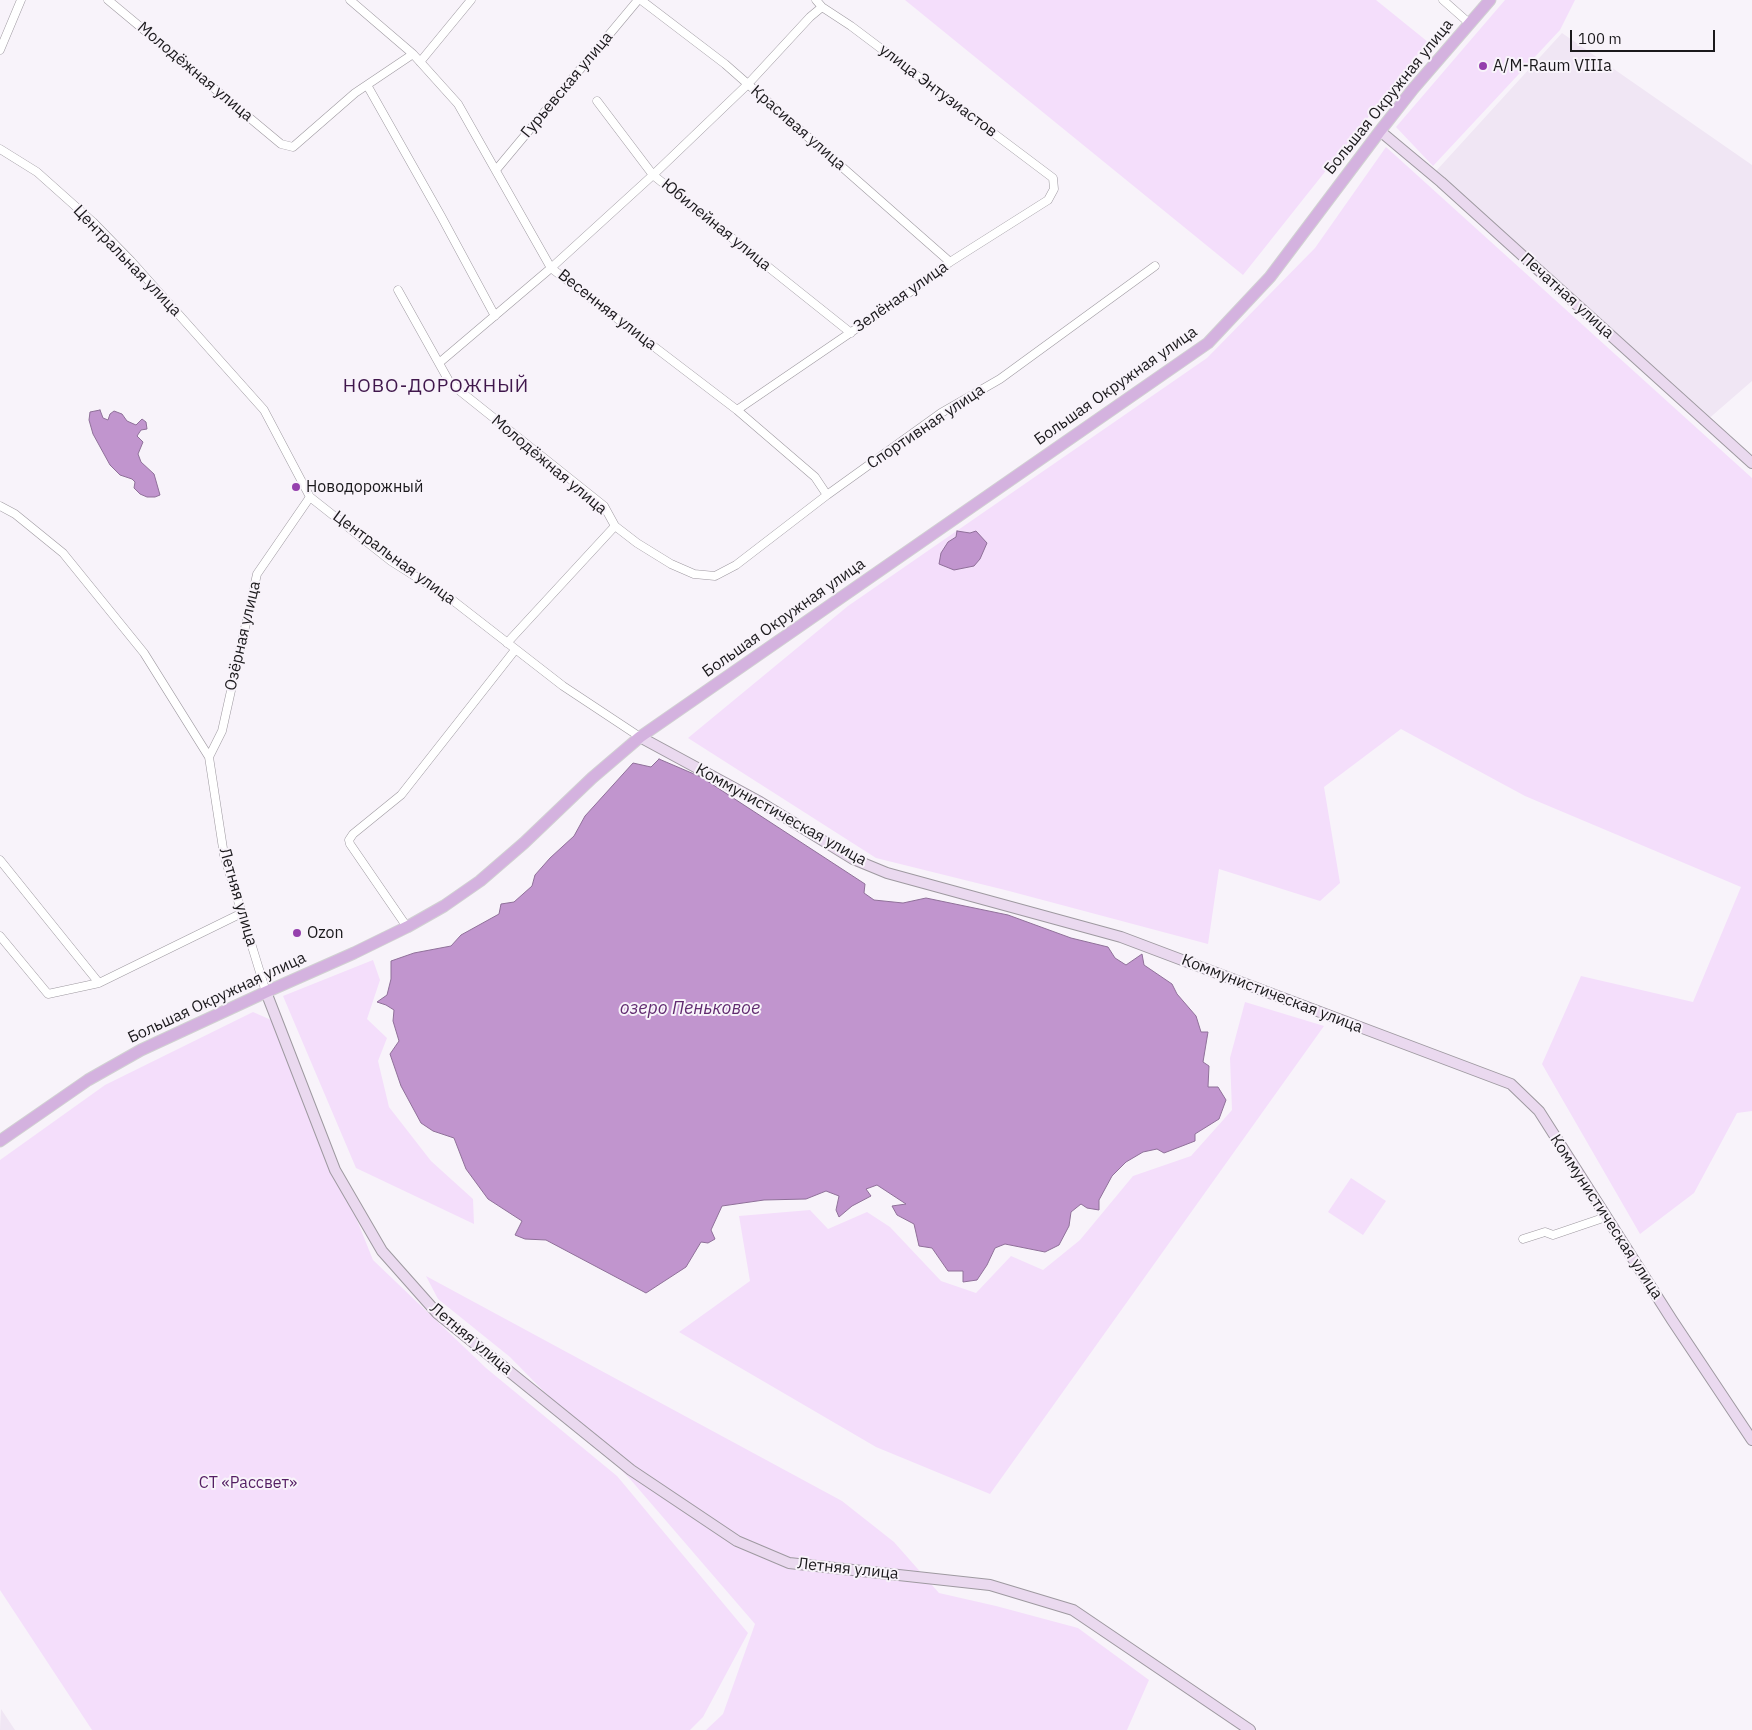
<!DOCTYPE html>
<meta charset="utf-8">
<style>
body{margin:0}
#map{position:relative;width:1752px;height:1730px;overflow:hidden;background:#f8f3fa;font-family:"IBM Plex Sans",sans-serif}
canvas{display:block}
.scale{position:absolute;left:1570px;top:30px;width:145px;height:22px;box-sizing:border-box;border:2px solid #1b191c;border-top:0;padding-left:6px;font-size:15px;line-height:18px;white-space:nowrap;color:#1b191c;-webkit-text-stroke:4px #f8f3fa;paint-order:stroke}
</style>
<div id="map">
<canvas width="1752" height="1730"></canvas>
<div class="scale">100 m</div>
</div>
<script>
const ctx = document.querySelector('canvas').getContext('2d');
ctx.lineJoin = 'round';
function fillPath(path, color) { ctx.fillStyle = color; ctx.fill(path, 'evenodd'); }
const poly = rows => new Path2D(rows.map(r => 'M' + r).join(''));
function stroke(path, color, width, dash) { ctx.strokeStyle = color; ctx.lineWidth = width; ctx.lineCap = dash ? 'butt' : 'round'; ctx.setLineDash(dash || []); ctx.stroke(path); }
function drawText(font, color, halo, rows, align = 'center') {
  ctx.font = font + ' "IBM Plex Sans",sans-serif'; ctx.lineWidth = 4; ctx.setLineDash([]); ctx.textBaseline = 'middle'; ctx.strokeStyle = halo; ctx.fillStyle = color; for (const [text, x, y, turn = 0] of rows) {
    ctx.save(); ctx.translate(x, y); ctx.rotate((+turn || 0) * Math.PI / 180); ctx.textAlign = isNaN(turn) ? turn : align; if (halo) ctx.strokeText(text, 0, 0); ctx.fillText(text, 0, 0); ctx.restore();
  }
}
const built = poly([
 [1562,33,1752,165,1752,381,1706,421,1436,171],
 [1,1709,15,1730,0,1730]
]);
const green = poly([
 [905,0,1376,0,1428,42,1243,275],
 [1505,0,1575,0,1560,30,1433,166,1396,127],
 [1386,147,1752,478,1752,1111,1737,1113,1694,1193,1640,1234,1542,1064,1581,976,1693,1002,1741,887,1525,796,1401,729,1324,787,1340,883,1320,901,1219,869,1208,944,1009,891,876,858,688,738,848,606,1207,358,1315,248],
 [373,960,380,980,367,1019,387,1038,378,1061,389,1107,431,1161,473,1199,474,1224,356,1168,283,996],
 [1245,1002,1324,1026,990,1494,876,1447,679,1332,750,1281,739,1216,810,1210,828,1229,867,1212,890,1227,941,1281,976,1293,1011,1256,1043,1270,1080,1240,1133,1176,1191,1156,1232,1110,1230,1058],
 [253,1012,278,1023,373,1260,486,1368,617,1476,748,1633,703,1717,690,1730,92,1730,0,1590,0,1160,105,1085],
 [1351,1178,1386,1201,1363,1235,1328,1212],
 [426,1276,842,1501,894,1542,939,1593,996,1606,1078,1628,1149,1680,1127,1730,706,1730,723,1714,755,1624,630,1479,510,1357,438,1299]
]);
const water = poly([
 [100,410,103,418,108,420,110,414,114,411,122,414,127,421,136,425,142,419,146,422,147,429,141,430,137,436,143,442,138,454,141,462,154,474,160,495,155,497,147,497,140,494,134,488,135,482,132,479,120,475,110,465,93,434,89,420,90,412,100,410],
 [957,531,970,533,976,531,987,543,980,559,974,566,954,570,939,564,941,553,948,542,956,537,957,531],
 [659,759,701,777,865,884,864,893,874,900,903,903,926,898,1008,915,1071,938,1108,947,1115,958,1126,965,1142,954,1144,965,1172,984,1177,994,1196,1016,1201,1032,1208,1032,1203,1062,1209,1066,1208,1087,1218,1087,1226,1100,1219,1119,1195,1134,1195,1141,1164,1153,1157,1149,1143,1152,1126,1162,1112,1176,1099,1200,1099,1210,1087,1208,1081,1204,1071,1212,1069,1226,1059,1245,1045,1252,1005,1244,995,1248,987,1265,977,1280,963,1282,963,1271,948,1271,932,1248,919,1246,914,1224,897,1215,892,1206,906,1204,877,1185,866,1189,871,1196,852,1206,839,1217,836,1210,839,1196,826,1191,806,1199,764,1200,722,1206,711,1230,715,1239,708,1243,701,1242,686,1267,646,1293,546,1240,525,1239,515,1235,522,1221,488,1199,466,1169,454,1138,433,1131,421,1123,401,1086,390,1054,399,1041,393,1021,394,1010,386,1005,377,1002,387,995,391,979,391,961,414,953,451,946,461,935,499,914,501,904,514,902,532,886,535,875,550,858,574,836,585,816,633,763,651,767,659,759]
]);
const street = poly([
 [108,0,281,144,293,147,355,93,413,54],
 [350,0,413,54,458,104,551,268,737,410,815,477,827,495],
 [641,0,725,64,950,262],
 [1443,0,1469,23],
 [0,50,21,0],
 [420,62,471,0],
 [367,85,441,216,495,316],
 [597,101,653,175,851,333],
 [0,149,37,172,93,222,131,261,264,410,310,497,391,561,451,599,563,686,640,737],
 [496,170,638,0],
 [398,290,450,383,604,506,615,526,637,543,671,564,694,574,715,576,736,565,827,495,941,413,1000,379,1155,266],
 [439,363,551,268,653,175,748,84,810,17,822,7,816,0],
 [737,410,910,292,950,262,1048,200,1054,189,1053,178,851,26,822,7],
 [0,506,15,514,63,553,144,653,209,757,224,855,266,992],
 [507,643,615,526],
 [209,757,222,731,257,574,310,497],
 [0,860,99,983],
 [407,927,350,844,349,840,353,834,401,795,515,650],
 [0,936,48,994,99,983,242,913],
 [1523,1239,1545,1232,1553,1235,1606,1217]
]);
const secondary = poly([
 [1380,131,1441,182,1752,463],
 [640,737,760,802,853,859,887,873,1121,937,1511,1084,1539,1111,1672,1320,1752,1440],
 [266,992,335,1170,382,1251,437,1313,631,1470,737,1541,789,1563,990,1585,1073,1610,1250,1730]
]);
const primary = poly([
 [0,1141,88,1080,141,1050,266,992,354,953,407,927,444,906,480,881,524,843,592,778,640,737,1208,343,1270,277,1380,131,1413,89,1490,0]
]);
const markers = [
 [1483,66,5,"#9540ad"],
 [296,487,5,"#9540ad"],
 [297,933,5,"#9540ad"]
];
const poiNames = [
 ["A/M-Raum VIIIa",1493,66],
 ["Новодорожный",306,487],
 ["Ozon",307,933]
];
const streetNames = [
 ["Молодёжная улица",195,72,40],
 ["Гурьевская улица",567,85,-50],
 ["улица Энтузиастов",938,91,37],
 ["Большая Окружная улица",1389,97,-51],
 ["Красивая улица",798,128,41],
 ["Юбилейная улица",716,225,39],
 ["Центральная улица",127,261,46],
 ["Печатная улица",1567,296,42],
 ["Зелёная улица",901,297,-35],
 ["Весенняя улица",607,310,38],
 ["Большая Окружная улица",1116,386,-35],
 ["Спортивная улица",926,427,-34],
 ["Молодёжная улица",549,465,40],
 ["Центральная улица",394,558,36],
 ["Большая Окружная улица",784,618,-35],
 ["Озёрная улица",243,636,-77],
 ["Коммунистическая улица",781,815,29],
 ["Летняя улица",238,897,74],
 ["Коммунистическая улица",1272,994,21],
 ["Большая Окружная улица",217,998,-25],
 ["Коммунистическая улица",1606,1217,57],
 ["Летняя улица",471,1339,40],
 ["Летняя улица",848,1569,6]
];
const parkNames = [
 ["СТ «Рассвет»",248,1483]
];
const waterNames = [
 ["озеро Пеньковое",690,1009]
];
const quarterNames = [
 ["НОВО-ДОРОЖНЫЙ",436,387]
];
fillPath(built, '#f0e6f4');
fillPath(green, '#f4defb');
fillPath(water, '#c195ce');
stroke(water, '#8f7099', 1);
stroke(street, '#9e99a0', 9);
stroke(secondary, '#9e99a0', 12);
stroke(primary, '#d1d1d2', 13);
stroke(street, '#fff', 8);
stroke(secondary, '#ead9ef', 10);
stroke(primary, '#d4b2df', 11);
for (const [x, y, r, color] of markers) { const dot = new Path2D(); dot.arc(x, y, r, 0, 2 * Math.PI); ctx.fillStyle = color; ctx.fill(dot); stroke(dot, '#f8f3fa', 2); }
drawText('16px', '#1b191c', '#f8f3fa', poiNames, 'left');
drawText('16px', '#1b191c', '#f8f3fa', streetNames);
drawText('16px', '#541e63', '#f8f3fa', parkNames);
drawText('italic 18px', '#612b70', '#f8f3fa', waterNames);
ctx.letterSpacing = '1px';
drawText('19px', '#40174c', '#f8f3fa', quarterNames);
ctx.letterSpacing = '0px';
</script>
